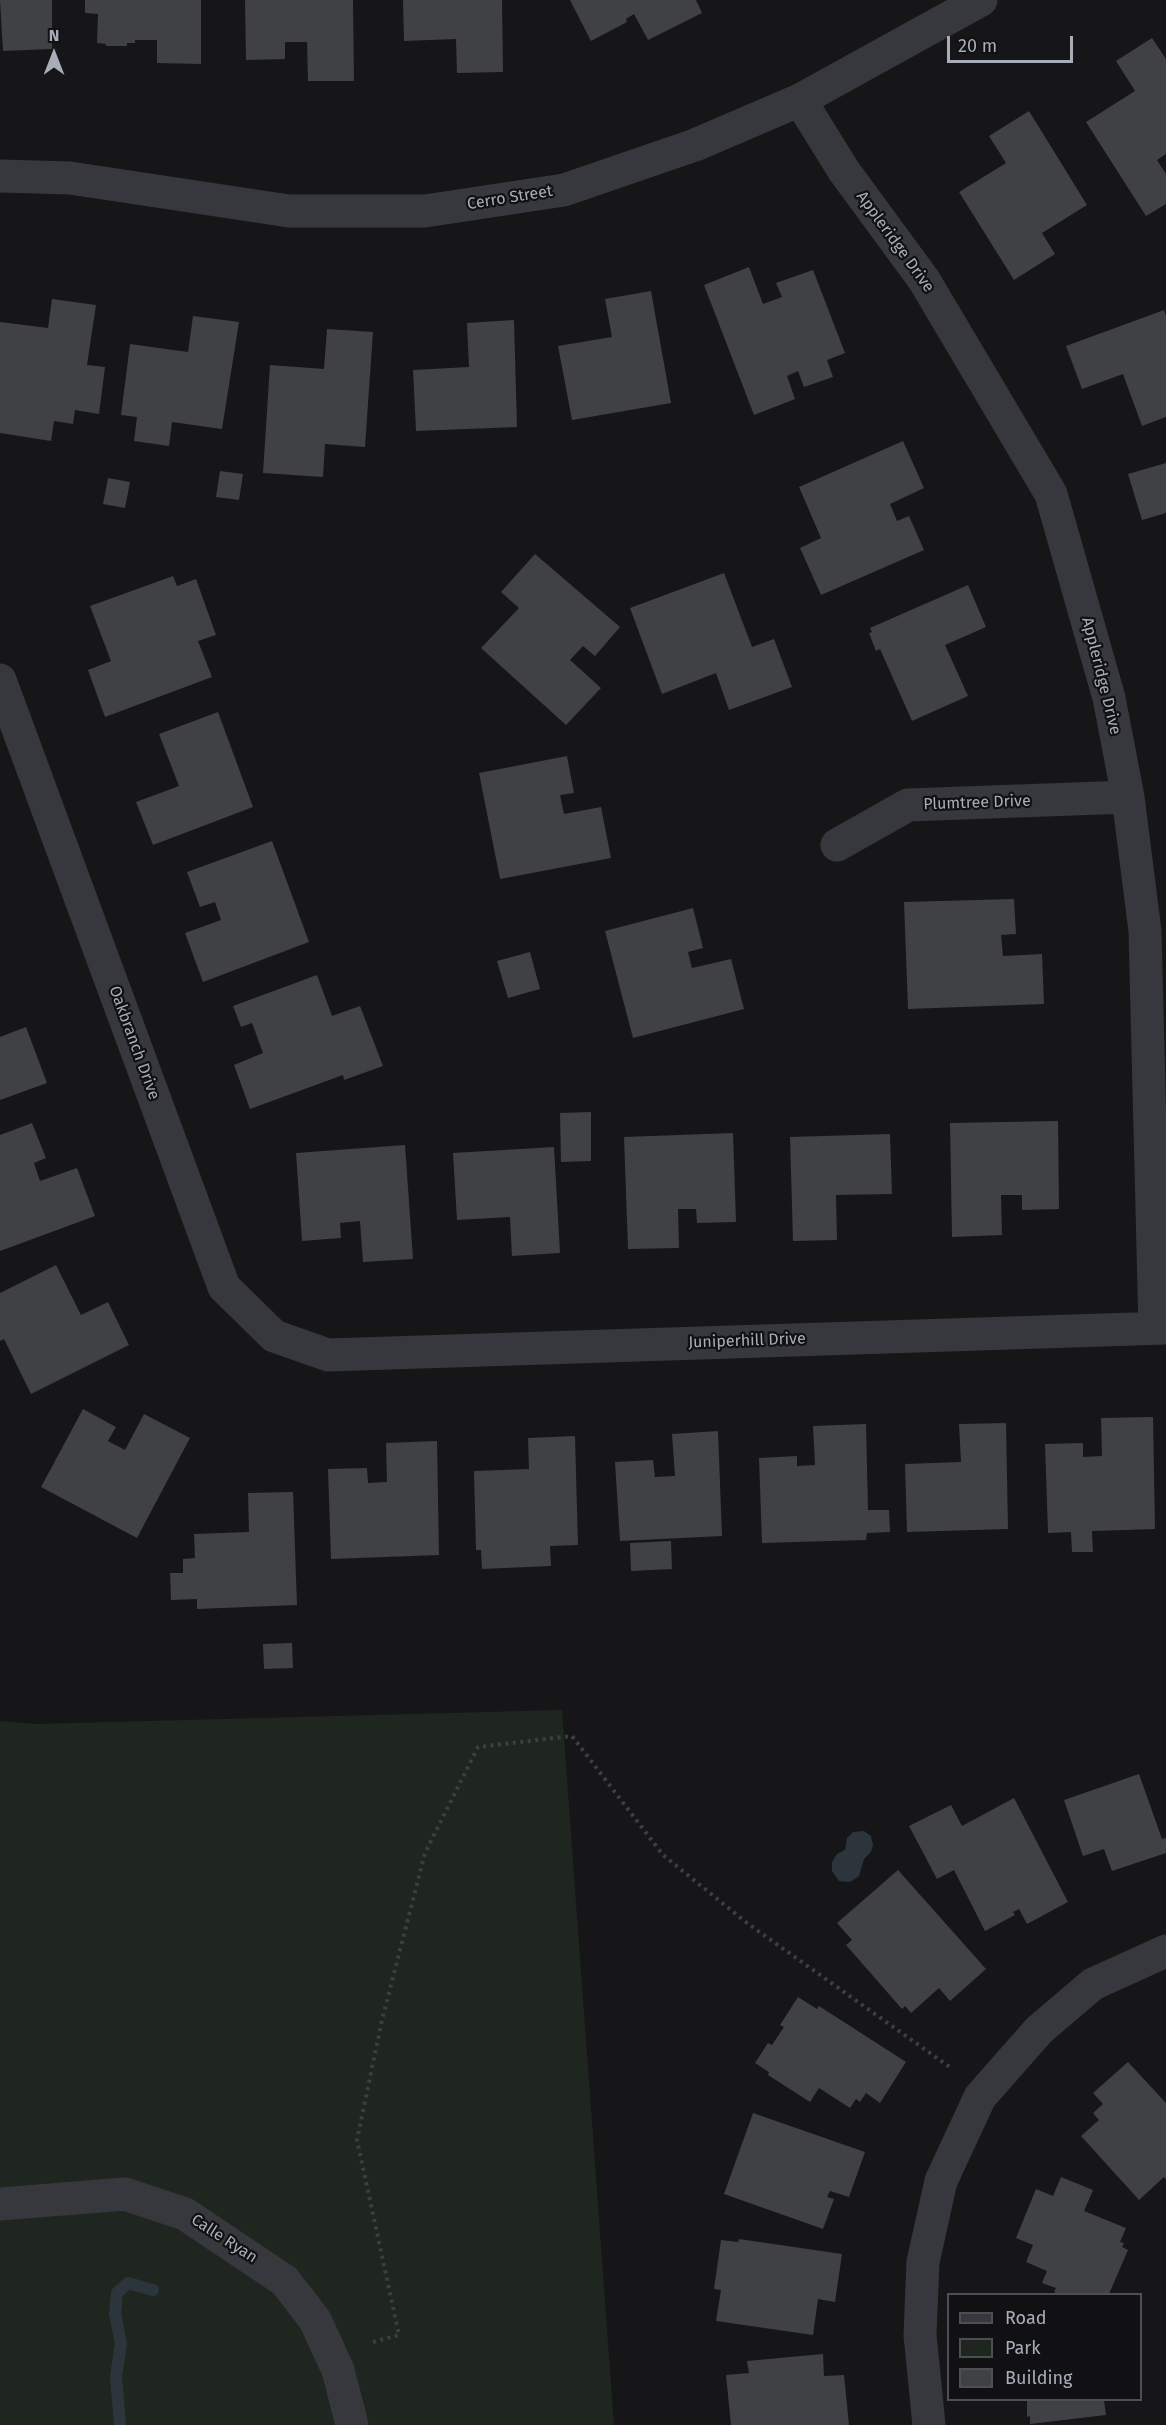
<!DOCTYPE html>
<style>
body{margin:0}
#map{position:relative;width:1166px;height:2425px;overflow:hidden;background:#161618;font-family:"Fira Sans",sans-serif}
canvas{display:block}
.legend{position:absolute;left:947px;top:2293px;width:195px;height:108px;box-sizing:border-box;background:#111113;border:2px solid #4d4f55;margin:0;padding:8px 10px;list-style:none;font-size:18px;color:#a8adb8}
.legend li{display:flex;align-items:center;gap:12px;height:30px}
.legend b{width:30px;border:2px solid #4d4f55}
.north{position:absolute;left:24px;top:24px;width:60px;height:60px;-webkit-text-stroke:4px #111113;paint-order:stroke;rotate:0deg;font-size:16px;font-weight:700;line-height:24px;text-align:center;color:#a8adb8}
.north::after{content:'';display:block;margin:auto;width:21px;height:27px;background:#a8adb8;clip-path:polygon(50% 0,100% 100%,50% 72%,0 100%)}
.scale{position:absolute;left:947px;top:36px;width:126px;height:27px;box-sizing:border-box;border:3px solid #a8adb8;border-top:0;padding-left:8px;font-size:18px;line-height:21px;white-space:nowrap;color:#a8adb8;-webkit-text-stroke:4px #111113;paint-order:stroke}
</style>
<div id="map">
<canvas width="1166" height="2425"></canvas>
<ul class="legend">
<li><b style="height:8px;background:#37383d"></b>Road</li>
<li><b style="height:16px;background:#1e261f"></b>Park</li>
<li><b style="height:16px;background:#404145"></b>Building</li>
</ul>
<div class="north">N</div>
<div class="scale">20 m</div>
</div>
<script>
const ctx = document.querySelector('canvas').getContext('2d');
ctx.lineJoin = 'round';
function fillPath(path, color) { ctx.fillStyle = color; ctx.fill(path, 'evenodd'); }
const poly = rows => new Path2D(rows.map(r => 'M' + r).join(''));
function stroke(path, color, width, dash) { ctx.strokeStyle = color; ctx.lineWidth = width; ctx.lineCap = dash ? 'butt' : 'round'; ctx.setLineDash(dash || []); ctx.stroke(path); }
function drawText(font, color, halo, rows, align = 'center') {
  ctx.font = font + ' "Fira Sans",sans-serif'; ctx.lineWidth = 4.5; ctx.setLineDash([]); ctx.textBaseline = 'middle'; ctx.strokeStyle = halo; ctx.fillStyle = color; for (const [text, x, y, turn = 0] of rows) {
    ctx.save(); ctx.translate(x, y); ctx.rotate((+turn || 0) * Math.PI / 180); ctx.textAlign = isNaN(turn) ? turn : align; if (halo) ctx.strokeText(text, 0, 0); ctx.fillText(text, 0, 0); ctx.restore();
  }
}
const green = poly([
 [562,1710,614,2425,0,2425,0,1721,35,1724]
]);
const water = poly([
 [864,1831,871,1836,873,1845,871,1852,864,1859,859,1876,850,1882,839,1881,832,1871,832,1862,837,1854,845,1850,847,1838,853,1832]
]);
const stream = poly([
 [120,2425,116,2376,121,2344,115,2314,117,2293,128,2283,153,2290]
]);
const building = poly([
 [0,0,52,0,52,49,3,51],
 [85,0,201,0,201,64,157,63,157,40,135,40,135,43,127,43,127,46,106,46,106,44,97,43,98,14,85,13],
 [245,0,353,0,354,81,308,81,307,42,285,42,285,59,246,60],
 [403,0,502,0,503,72,457,73,456,39,404,41],
 [570,0,696,0,702,13,648,40,634,14,626,19,627,22,591,41],
 [1152,38,1166,59,1166,154,1157,160,1166,174,1166,204,1146,216,1086,122,1135,91,1116,61],
 [1029,111,1087,205,1042,233,1055,254,1014,280,959,192,1006,163,989,136],
 [749,267,763,304,782,297,776,283,813,270,845,353,827,360,833,377,804,387,798,371,787,376,795,399,754,415,704,285],
 [651,291,671,403,572,420,558,346,612,337,605,299],
 [52,299,96,305,87,365,105,367,99,414,75,410,73,424,54,421,51,441,0,433,0,322,48,328],
 [1164,310,1166,316,1166,417,1142,426,1123,374,1082,389,1066,346],
 [193,316,239,322,222,429,172,422,169,446,134,441,137,417,121,415,130,344,188,352],
 [514,320,517,427,416,431,413,370,469,367,467,323],
 [327,329,373,332,365,447,325,444,323,477,263,473,270,365,324,369],
 [903,441,924,488,890,504,897,521,909,516,924,550,821,595,800,548,821,538,799,487],
 [1166,463,1166,513,1142,520,1128,474],
 [220,471,243,474,239,500,216,497],
 [108,478,130,482,125,508,103,504],
 [535,554,620,627,595,656,583,646,570,660,601,688,566,725,481,648,519,608,501,592],
 [724,573,752,647,774,639,792,687,729,710,716,673,662,694,630,608],
 [173,576,177,586,196,579,216,635,198,641,212,677,105,717,88,670,111,661,90,606],
 [968,585,986,627,945,645,968,696,912,721,880,649,876,651,869,633,872,632,870,628],
 [218,712,253,807,153,845,136,802,179,786,159,734],
 [567,756,574,793,560,795,564,814,601,807,611,858,500,879,479,773],
 [272,841,309,942,203,982,185,933,221,920,215,902,200,907,187,872],
 [1014,899,1016,934,1001,935,1003,956,1042,954,1044,1004,908,1009,904,902],
 [693,908,703,948,688,952,692,968,731,959,744,1009,633,1038,605,931],
 [530,952,540,989,508,998,497,961],
 [317,975,332,1016,360,1006,383,1066,344,1080,343,1075,250,1109,234,1065,263,1053,252,1023,241,1027,233,1006],
 [26,1027,47,1083,0,1100,0,1037],
 [591,1112,591,1161,561,1162,560,1113],
 [1058,1121,1059,1209,1022,1210,1022,1195,1001,1195,1002,1235,952,1237,950,1123],
 [32,1123,46,1158,34,1163,40,1181,77,1168,95,1216,0,1251,0,1135],
 [733,1133,736,1222,697,1223,696,1209,678,1209,679,1248,628,1249,624,1137],
 [890,1134,892,1194,836,1195,837,1240,793,1241,790,1137],
 [405,1145,413,1259,363,1262,360,1221,340,1223,341,1238,302,1241,296,1153],
 [554,1147,560,1253,512,1256,510,1217,457,1220,453,1153],
 [56,1265,81,1315,108,1302,129,1345,31,1394,4,1339,0,1341,0,1293],
 [83,1409,116,1427,108,1441,125,1450,144,1414,190,1438,137,1538,41,1487],
 [1153,1417,1155,1529,1092,1531,1093,1552,1072,1552,1071,1532,1048,1533,1045,1444,1083,1443,1083,1457,1102,1456,1101,1418],
 [1006,1423,1008,1529,907,1532,905,1464,961,1462,959,1424],
 [866,1424,868,1510,889,1510,890,1532,867,1533,866,1540,762,1543,759,1458,797,1456,797,1466,815,1465,813,1426],
 [718,1431,722,1536,620,1541,615,1462,653,1460,655,1477,675,1476,672,1434],
 [575,1436,578,1545,550,1546,551,1566,482,1569,481,1550,476,1550,474,1471,529,1469,528,1438],
 [437,1441,439,1555,331,1559,328,1469,367,1468,368,1483,387,1482,386,1443],
 [293,1492,297,1605,197,1609,197,1599,171,1600,170,1573,183,1573,183,1559,195,1558,194,1534,249,1532,248,1493],
 [671,1541,672,1569,631,1571,630,1543],
 [292,1643,293,1668,264,1669,263,1644],
 [1139,1774,1162,1839,1166,1838,1166,1853,1112,1871,1104,1849,1083,1856,1064,1800],
 [1014,1798,1068,1902,1027,1924,1019,1909,1013,1912,1015,1915,985,1931,954,1870,937,1879,909,1826,951,1805,962,1826],
 [898,1870,986,1969,950,2001,939,1988,911,2013,905,2006,902,2009,846,1945,852,1940,837,1923],
 [798,1997,817,2009,819,2006,906,2062,880,2103,866,2093,860,2102,856,2099,850,2108,819,2088,810,2102,768,2075,769,2072,755,2063,768,2043,772,2045,784,2027,780,2025],
 [1128,2062,1166,2103,1166,2180,1164,2177,1139,2200,1081,2136,1099,2120,1093,2113,1103,2104,1093,2093],
 [753,2113,865,2152,849,2197,830,2191,827,2197,834,2199,823,2229,724,2194],
 [1061,2177,1093,2190,1084,2211,1126,2228,1120,2242,1124,2243,1122,2247,1128,2250,1109,2294,1059,2294,1054,2292,1056,2288,1042,2283,1047,2271,1026,2262,1033,2245,1016,2238,1036,2189,1053,2196],
 [739,2239,842,2254,835,2302,818,2299,813,2335,716,2321,721,2290,714,2289,721,2240,738,2242],
 [823,2354,824,2376,844,2375,849,2425,731,2425,726,2375,749,2373,747,2361],
 [1027,2400,1104,2400,1106,2415,1030,2424,1030,2416,1027,2417]
]);
const path = poly([
 [373,2342,399,2335,357,2140,382,2020,425,1853,478,1747,572,1736,663,1855,747,1923,951,2068]
]);
const minor = poly([
 [800,100,844,171,924,280,1051,494,1109,698,1128,797,1145,931,1155,1328],
 [0,680,224,1287,274,1336,328,1355,1166,1328],
 [837,845,908,805,1128,797],
 [0,2204,125,2194,185,2214,285,2281,315,2320,338,2370,352,2425],
 [929,2425,920,2335,923,2262,941,2181,980,2097,1039,2030,1093,1984,1166,1951]
]);
const tertiary = poly([
 [0,176,70,178,289,211,425,211,564,190,695,145,800,100,981,0]
]);
const streetNames = [
 ["Cerro Street",510,198,-9],
 ["Appleridge Drive",895,242,54],
 ["Appleridge Drive",1101,676,76],
 ["Plumtree Drive",977,803,-2],
 ["Oakbranch Drive",134,1043,70],
 ["Juniperhill Drive",747,1341,-2],
 ["Calle Ryan",224,2239,33]
];
fillPath(green, '#1e261f');
fillPath(water, '#2c353c');
stroke(stream, '#2c353c', 12);
fillPath(building, '#404145');
stroke(path, '#3d3f44', 4, [3, 4.5]);
stroke(minor, '#37383d', 33);
stroke(tertiary, '#37383d', 33);
drawText('16px', '#a8adb8', '#111113', streetNames);
</script>
